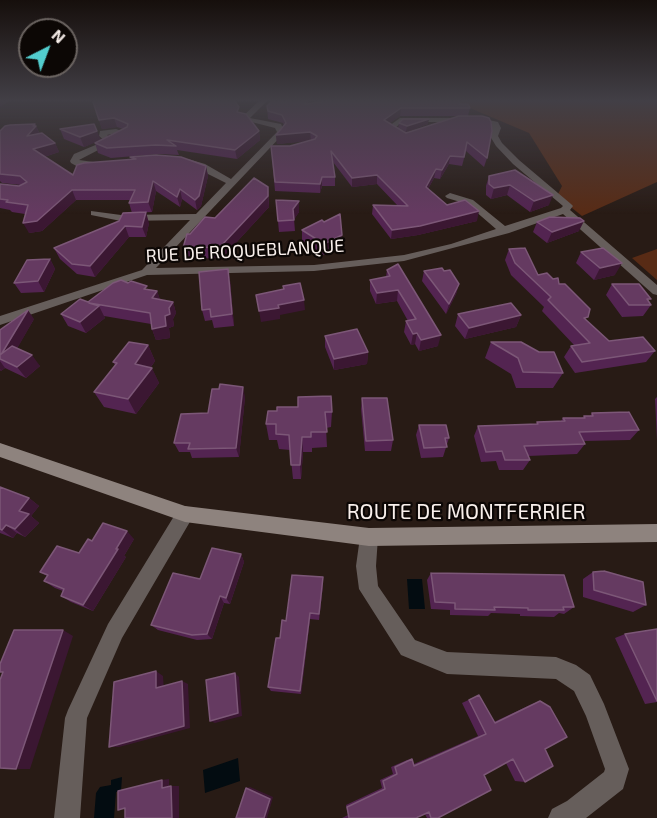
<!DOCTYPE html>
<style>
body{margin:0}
#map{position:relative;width:657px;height:818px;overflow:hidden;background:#281b15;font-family:"Exo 2",sans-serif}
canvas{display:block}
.north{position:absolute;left:18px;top:18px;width:60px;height:60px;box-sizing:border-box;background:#0c0705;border:2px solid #6b6461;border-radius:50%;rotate:42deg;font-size:16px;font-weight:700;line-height:24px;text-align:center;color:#f9f0ec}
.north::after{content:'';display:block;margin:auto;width:21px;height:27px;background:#52cdce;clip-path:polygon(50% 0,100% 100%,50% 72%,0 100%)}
</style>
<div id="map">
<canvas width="657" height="818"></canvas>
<div class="north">N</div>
</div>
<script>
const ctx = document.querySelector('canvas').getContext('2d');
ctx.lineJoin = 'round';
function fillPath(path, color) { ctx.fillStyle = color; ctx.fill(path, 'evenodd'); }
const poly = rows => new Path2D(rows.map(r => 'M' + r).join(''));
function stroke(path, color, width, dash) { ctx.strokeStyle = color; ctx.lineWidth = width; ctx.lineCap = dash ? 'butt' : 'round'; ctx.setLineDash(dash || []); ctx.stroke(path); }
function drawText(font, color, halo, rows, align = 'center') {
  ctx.font = font + ' "Exo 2",sans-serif'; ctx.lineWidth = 4.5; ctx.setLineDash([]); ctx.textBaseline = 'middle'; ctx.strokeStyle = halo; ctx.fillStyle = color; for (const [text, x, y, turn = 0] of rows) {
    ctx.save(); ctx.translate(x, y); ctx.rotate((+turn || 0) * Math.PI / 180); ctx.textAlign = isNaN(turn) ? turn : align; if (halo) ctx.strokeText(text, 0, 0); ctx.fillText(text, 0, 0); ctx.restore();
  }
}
const green = poly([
 [386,100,657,100,657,182,582,216,557,196,562,186,529,133,465,106],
 [657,249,657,280,632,258]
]);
const water = poly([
 [407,579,422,579,425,609,409,609],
 [238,758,240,781,205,793,203,770],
 [122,777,121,791,116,792,114,818,94,818,96,793,100,787,111,785,111,780]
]);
const street = poly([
 [260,100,268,100,250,118,281,124,285,132,156,268,314,265,404,255,451,244,496,229,467,204,447,198,445,196,450,193,473,200,505,226,561,208,563,206,513,164,496,146,490,136,492,126,480,122,402,122,394,129,404,134,405,136,401,138,385,129,400,118,480,118,498,122,501,128,498,136,502,143,519,160,571,204,573,206,570,210,657,285,657,295,653,294,563,214,509,233,404,261,314,271,147,275,0,325,0,316,142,270,190,220,121,221,91,215,91,211,121,215,196,214,226,183,184,162,188,159,205,164,231,179,277,132,275,128,240,119,260,100],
 [116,129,129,134,79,160,101,163,101,167,80,168,71,163,70,161,74,154,105,141,99,136,100,131,116,129],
 [116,133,118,134,111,138,107,135,116,133],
 [185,506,191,508,194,514,191,520,122,638,87,718,80,818,54,818,65,718,68,710,108,624,179,508,185,506],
 [369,528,375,531,378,537,376,566,378,586,415,640,447,652,556,657,576,665,590,675,604,704,629,769,623,789,586,818,548,818,552,809,567,801,604,772,605,769,586,716,574,691,556,679,447,674,401,655,359,589,356,566,360,537,363,531,369,528]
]);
const secondary = poly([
 [0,443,185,506,369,528,657,524,657,542,369,546,185,522,0,457,0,443]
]);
const wall = poly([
 [287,100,309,100,308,103,426,101,460,104,470,108,468,116,400,116,390,123,398,128,399,123,428,124,406,132,399,128,406,133,459,116,487,158,484,167,466,151,462,166,449,164,440,179,434,178,428,189,447,205,477,221,418,235,391,239,372,214,373,205,397,205,377,184,352,187,333,162,335,177,335,186,322,186,320,193,275,191,271,146,290,146,306,141,277,144,276,135,284,125,283,123,268,119,267,106,286,102],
 [93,102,240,113,259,131,260,140,237,159,177,150,179,155,159,154,111,158,98,153,95,143,100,140,84,147,64,139,60,129,101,140,123,129,117,127,102,129],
 [35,124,40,134,55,143,59,152,44,157,73,175,131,160,130,157,206,166,208,176,201,206,197,210,182,199,180,207,156,191,152,212,132,213,129,203,130,200,76,200,42,231,29,233,25,214,12,212,10,210,0,208,0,184,19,186,21,185,2,183,0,181,0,131],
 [515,170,549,205,530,212,507,195,491,199,486,195,486,186,489,176],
 [268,187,269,207,222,258,186,259,183,248,190,234],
 [276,200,299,212,294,219,295,231,279,232],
 [119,221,149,223,146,237,129,237,95,277,77,274,60,259,54,248],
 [537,222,579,231,547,243,533,232],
 [302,230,342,235,342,246,324,255,302,241],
 [509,249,538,275,559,284,586,320,609,341,655,351,646,362,575,373,564,357,571,346,574,345,542,311,544,307,511,275,505,260],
 [581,252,615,275,594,280,576,263],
 [50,259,55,269,44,292,21,293,14,283],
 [387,270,438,346,419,351,415,344,411,345,404,332,406,321,408,321,397,301,376,304,370,291,370,280,386,277],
 [424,271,444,271,459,284,456,294,446,314,422,281],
 [230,280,234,326,214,328,212,320,205,321,202,310],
 [612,284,649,302,651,305,643,316,622,317,606,295],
 [148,289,157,291,160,300,173,302,176,313,173,319,174,326,169,328,170,338,156,340,152,329,151,324,104,316,105,318,86,333,68,326,61,314,88,302],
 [458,314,521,315,516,327,465,339,455,326],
 [34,319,17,348,40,366,26,378,5,368,1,371,0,370,0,330],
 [325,336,368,352,367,364,334,370,325,347],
 [491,342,563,373,553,388,516,388,511,374,485,358],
 [148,345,155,361,151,367,159,383,136,414,104,407,94,392,115,365,113,362],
 [245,397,239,457,192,458,190,452,179,452,174,443,208,413],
 [657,397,657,440,655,399],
 [362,398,393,440,391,451,365,451,361,409],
 [277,411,332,412,331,427,326,428,327,447,312,448,312,452,303,452,301,479,293,479,290,450,279,449,277,440,269,440,266,424],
 [592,413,639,430,630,440,584,441,585,444,577,454,528,456,530,460,523,470,499,470,496,461,481,462,474,436,478,426,536,424,537,422,561,421,563,418,582,418,584,416,590,416],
 [419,425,449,438,443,457,421,458,416,435],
 [0,487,29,498,39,506,31,516,39,523,25,537,17,533,13,538,0,533],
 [134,539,124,556,126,557,93,611,71,602,61,596,63,591,55,588,44,581,47,576,40,572,79,553,92,541],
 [241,554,244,562,230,604,224,603,212,639,197,640,158,630,151,625,200,579],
 [593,572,646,605,633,612,583,597,583,579],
 [431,573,574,607,564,614,559,613,554,617,520,616,520,614,491,613,488,616,450,615,450,610,431,609,427,580],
 [323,585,319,620,310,619,301,694,271,691,268,687,280,638,286,621],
 [657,629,657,702,645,704,615,638,625,634],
 [479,695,494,722,530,705,540,701,545,749,525,782,515,781,506,763,484,775,438,818,427,818,425,814,416,818,342,818,348,815,346,805,382,788,380,780,393,774,391,767,407,760,412,759,414,764,478,736,462,703]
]);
const shadedWall = poly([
 [0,100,7,100,8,102,0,107],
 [401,108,400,116,383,128,384,120],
 [114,118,117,127,102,129,99,120],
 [429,119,428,124,406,132,407,126],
 [35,124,40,135,27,136,33,126],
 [97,131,101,140,84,147,80,137],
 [259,131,260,140,237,159,235,150],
 [310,132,311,141,277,144,276,135],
 [55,143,59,152,37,159,33,149],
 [450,156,449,164,440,179,442,170],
 [206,166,208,176,201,206,197,210,195,200],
 [436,169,434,178,424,196,426,187],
 [377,175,377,184,352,187,352,178],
 [322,177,322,186,320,193,320,184],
 [153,181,156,191,152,212,148,202],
 [510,185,507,195,491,199,494,188],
 [180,189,182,199,180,207,177,197],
 [72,190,76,200,42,231,29,233,23,223],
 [553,195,549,205,530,212,534,201],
 [268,196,269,207,222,258,220,247],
 [299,201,299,212,294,220,293,209],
 [479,211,477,221,418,235,391,239,392,230],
 [146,212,149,223,146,237,142,227],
 [584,221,579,231,547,243,552,232],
 [125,226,129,237,95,277,90,266],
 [342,235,342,246,324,255,324,244],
 [50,259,55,269,44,292,38,281],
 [622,263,615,275,594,280,600,268],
 [228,269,230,280,234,326,232,314],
 [459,284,456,294,446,314,449,304],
 [398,290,397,301,376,304,377,293],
 [157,291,161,302,152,298],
 [304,300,305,310,280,315,280,319,261,322,259,311,278,305],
 [173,302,176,313,173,319,174,326,169,328,170,338,156,340,152,329,165,316],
 [99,306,105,318,86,333,80,322],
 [28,310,34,319,9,363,0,358],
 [521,315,516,327,465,339,469,328],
 [417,333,415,344,411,345,413,334],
 [441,335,438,346,419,351,421,340],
 [148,345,155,361,142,379,135,364],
 [368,352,367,364,334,370,334,359],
 [32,355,40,366,26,378,17,367],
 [0,361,5,368,1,371,0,369],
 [152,368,159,383,136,414,128,399],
 [243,387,245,397,239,457,236,448],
 [302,437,303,452,301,479,300,465],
 [29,498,39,506,31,516,39,523,25,537,15,529,19,511],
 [6,525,17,533,13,538,2,530],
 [127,531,134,539,124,556,126,557,93,611,83,605],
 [241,554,244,562,230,604,226,598],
 [323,577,323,585,319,620,319,614],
 [220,596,224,603,212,639,207,634],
 [310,613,310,619,301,694,300,691],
 [63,630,73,636,30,769,16,769],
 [156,671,163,676,164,691,156,688],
 [235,673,239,677,242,716,215,723,210,721],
 [182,681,188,684,190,728,119,747,109,747],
 [169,779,169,787,162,788,162,780],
 [171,786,179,786,179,818,172,818],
 [250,787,273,797,267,818,264,818,246,788]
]);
const building = poly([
 [101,100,234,100,239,107,237,112,246,114,259,131,235,150,167,140,176,146,156,145,107,148,95,143,127,127,128,124,114,118,99,120,93,102,101,100],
 [287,100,306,100,305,104,335,100,424,100,426,101,459,101,460,104,468,104,470,108,401,108,384,120,406,133,459,116,482,116,489,118,491,122,492,131,487,158,467,142,464,157,450,156,442,170,436,169,426,187,447,205,465,200,479,211,420,226,392,230,373,205,408,206,377,175,352,178,331,151,335,177,322,177,320,184,275,182,271,146,290,146,315,139,317,136,310,132,276,135,286,123,282,115,268,111,267,106,272,101,286,102,287,100],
 [403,119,429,119,407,126,399,123,403,119],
 [35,124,33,126,36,126,27,136,42,133,55,143,33,149,73,175,77,165,84,163,136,159,130,157,156,155,181,157,206,166,199,196,195,200,180,189,177,197,153,181,148,202,129,203,135,190,72,190,37,221,23,223,28,205,6,202,8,200,0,199,0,184,19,186,27,182,20,176,0,174,0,131,5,126,10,125,35,124],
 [94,124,97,131,80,137,60,129,94,124],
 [515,170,553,195,534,201,510,185,494,188,489,184,489,176,515,170],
 [254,178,268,187,268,196,220,247,183,248,187,234,190,234,205,217,215,218,254,178],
 [276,200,299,201,293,209,294,220,278,221,276,200],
 [146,212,142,227,125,226,90,266,72,264,54,248,119,221,123,213,146,212],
 [340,214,342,235,324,244,302,230,322,220,324,222,340,214],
 [550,217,580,218,584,221,552,232,537,222,550,217],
 [525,248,538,275,547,273,553,279,558,278,559,284,565,284,590,309,588,317,584,318,609,341,643,337,655,351,582,362,571,346,590,343,548,300,551,297,515,263,509,249,525,248],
 [603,248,622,263,600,268,581,252,603,248],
 [50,259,38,281,14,283,27,260,50,259],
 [398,264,441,335,421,340,417,333,413,334,406,321,416,319,398,290,377,293,370,280,390,276,387,270,398,264],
 [442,268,444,271,450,270,459,284,449,304,424,271,442,268],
 [228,269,232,314,211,317,210,309,202,310,199,272,228,269],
 [121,280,128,283,131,281,147,286,144,289,157,291,152,298,173,302,169,308,170,314,165,316,166,326,152,329,150,313,89,303,99,306,80,322,61,314,80,299,88,302,113,283,121,280],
 [300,283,304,300,278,305,279,308,259,311,256,295,284,289,283,286,300,283],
 [612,284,639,284,651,299,647,299,651,305,629,305,612,284],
 [511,303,521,315,469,328,458,314,511,303],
 [28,310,2,353,0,355,0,330,28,310],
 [357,329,368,352,334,359,325,336,357,329],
 [129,342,148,345,135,364,152,368,128,399,94,392,117,363,113,362,129,342],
 [491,342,521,342,539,352,554,352,563,373,523,372,518,358,491,342],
 [12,346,32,355,17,367,0,359,0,355,12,346],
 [220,384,243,387,236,448,188,449,190,443,174,443,181,414,208,413,212,389,219,389,220,384],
 [331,396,332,412,325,412,327,432,311,432,311,437,302,437,300,465,291,465,289,435,276,434,276,424,266,424,268,411,277,411,277,407,298,407,298,397,331,396],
 [362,398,387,398,393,440,366,441,362,398],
 [629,412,639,430,579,432,585,444,524,446,530,460,505,460,502,451,486,452,478,426,538,424,537,422,565,421,563,418,585,418,584,416,593,416,592,413,629,412],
 [419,425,446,425,449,438,445,438,447,447,424,448,419,425],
 [0,487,29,498,19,511,29,514,15,529,6,525,2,530,0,529,0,487],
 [103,523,127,531,116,549,118,549,83,605,61,596,64,589,44,581,48,575,40,572,57,546,79,553,88,539,92,541,103,523],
 [212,548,241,554,226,598,220,596,207,634,192,635,151,625,173,573,200,579,212,548],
 [604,571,643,582,646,605,594,590,593,572,604,571],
 [431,573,564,575,574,607,563,607,564,610,528,610,528,608,494,607,495,610,455,609,455,603,435,602,431,573],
 [292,575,323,577,319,614,310,613,300,691,268,687,276,638,280,638,282,620,286,621,292,575],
 [657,629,657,701,625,634,657,629],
 [14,630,63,630,16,769,0,768,0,680,3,672,0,672,0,664,14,630],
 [156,671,156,688,182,681,184,726,109,747,114,682,156,671],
 [235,673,238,713,210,721,206,680,235,673],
 [479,695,495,723,540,701,550,707,567,737,545,749,553,766,525,782,513,759,484,775,491,790,438,818,431,818,429,812,416,818,349,818,347,807,385,789,383,781,397,774,395,767,412,759,414,766,486,734,469,700,479,695],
 [162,780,162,788,171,786,172,818,125,818,125,808,118,810,118,791,162,780],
 [246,788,270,799,264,818,236,818,246,788]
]);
const farStreetnames = [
 ["RUE DE ROQUEBLANQUE",245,251,-3]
];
const streetNames = [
 ["ROUTE DE MONTFERRIER",466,512]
];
fillPath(green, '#582b15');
fillPath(water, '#030c11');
fillPath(street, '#665e5b');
fillPath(secondary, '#8e837e');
fillPath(wall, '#532451');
fillPath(shadedWall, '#3b1732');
fillPath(building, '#653a61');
stroke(building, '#7c5777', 1.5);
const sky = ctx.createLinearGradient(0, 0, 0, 214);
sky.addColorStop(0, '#160f0c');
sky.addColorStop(0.47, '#423f46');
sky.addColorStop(1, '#423f4600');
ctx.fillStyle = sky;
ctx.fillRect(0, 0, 657, 214);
drawText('18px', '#f9f0ec', '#0c0705', farStreetnames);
drawText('21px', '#f9f0ec', '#0c0705', streetNames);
</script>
